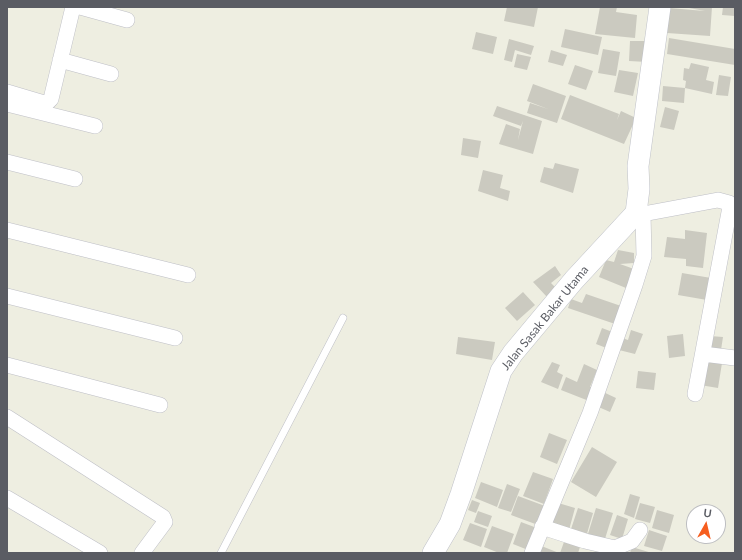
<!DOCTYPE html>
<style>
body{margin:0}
#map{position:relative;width:742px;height:560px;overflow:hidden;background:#eeeee1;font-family:Lato,sans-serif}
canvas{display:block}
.frame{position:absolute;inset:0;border:8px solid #5a5c63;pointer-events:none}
.north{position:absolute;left:686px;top:504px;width:40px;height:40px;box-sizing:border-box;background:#fff;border:1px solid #bdbec1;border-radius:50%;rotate:8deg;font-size:11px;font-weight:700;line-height:16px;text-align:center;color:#5a5c63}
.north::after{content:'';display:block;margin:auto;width:14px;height:18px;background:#f65e1f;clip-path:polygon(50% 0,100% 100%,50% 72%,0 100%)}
</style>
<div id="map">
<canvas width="742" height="560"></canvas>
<div class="frame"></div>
<div class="north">U</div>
</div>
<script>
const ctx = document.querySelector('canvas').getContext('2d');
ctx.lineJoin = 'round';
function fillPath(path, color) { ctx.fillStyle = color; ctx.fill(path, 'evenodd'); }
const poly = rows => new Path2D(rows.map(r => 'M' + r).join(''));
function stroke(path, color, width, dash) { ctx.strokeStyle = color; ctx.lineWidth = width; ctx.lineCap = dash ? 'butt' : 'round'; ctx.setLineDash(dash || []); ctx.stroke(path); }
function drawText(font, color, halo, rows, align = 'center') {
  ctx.font = font + ' Lato,sans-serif'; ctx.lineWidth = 3.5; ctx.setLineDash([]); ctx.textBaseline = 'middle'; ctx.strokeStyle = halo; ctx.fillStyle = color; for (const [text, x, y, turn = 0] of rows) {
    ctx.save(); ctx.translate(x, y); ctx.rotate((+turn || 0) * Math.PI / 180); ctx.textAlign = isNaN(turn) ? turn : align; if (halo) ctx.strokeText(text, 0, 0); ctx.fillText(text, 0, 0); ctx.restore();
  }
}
const building = poly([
 [507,7,538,7,534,27,504,21],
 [600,7,617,7,616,12,637,15,635,38,595,34],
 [684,7,712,7,710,36,667,33,669,8,705,11],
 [723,7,735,7,735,16,722,15],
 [565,29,602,37,598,55,561,47],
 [476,32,497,37,493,54,472,49],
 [669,38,735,49,735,65,667,54],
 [509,39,534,46,531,55,515,50,512,62,504,60],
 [630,41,648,41,647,62,629,61],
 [603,49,620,52,616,76,598,73],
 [551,50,567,55,563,66,548,62],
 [517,54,531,57,527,70,514,67],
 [691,63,709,67,706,80,714,82,712,94,685,88,686,81,683,80,684,68,689,69],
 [575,65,593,71,586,90,568,84],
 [619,70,638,73,633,96,614,92],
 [719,75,731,77,728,96,716,95],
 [533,84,566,96,557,123,527,113,530,103,548,109,527,101],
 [663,86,685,88,684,103,662,101],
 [570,95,619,114,617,120,621,111,636,118,624,144,561,119],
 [497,106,542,121,533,154,499,144,506,124,520,129,518,140,523,121,521,126,493,116],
 [665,107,679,111,674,130,660,127],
 [463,138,481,141,478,158,461,155],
 [555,163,579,169,573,193,540,182,544,167,553,169],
 [483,170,503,175,500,188,510,191,508,201,478,191],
 [685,230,707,233,703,268,686,266,686,259,664,257,667,237,685,239],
 [618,250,634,253,634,263,620,264,634,269,626,288,599,277,606,260,614,262],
 [555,266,561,275,551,283,557,289,547,297,533,282],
 [682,273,711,278,707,300,678,295],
 [523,292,535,305,517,321,505,308],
 [586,294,624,307,618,325,568,308,571,299,582,303],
 [602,328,615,333,609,349,596,344],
 [631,330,643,334,635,354,615,349,619,337,628,340],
 [683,334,685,356,669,358,667,336],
 [710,336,723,337,721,350,708,348],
 [458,337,495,342,492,360,456,354],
 [705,360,722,363,718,388,700,385],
 [552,362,560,365,557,372,563,375,558,389,541,382],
 [584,364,597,370,590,387,594,388,589,401,561,390,566,377,577,382],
 [638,371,656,373,654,390,636,388],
 [601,391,616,398,610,412,594,405],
 [549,433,567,440,557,464,540,457],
 [592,447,617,462,596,497,571,482],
 [533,472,553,479,544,504,523,496],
 [481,482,503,490,497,507,475,498],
 [507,484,520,489,511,512,498,508],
 [630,494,640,497,634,518,624,514],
 [518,496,545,506,538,525,511,515],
 [472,500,480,503,476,513,468,510],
 [555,502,575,508,569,530,549,524],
 [640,503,655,507,650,523,635,519],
 [578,508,593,513,586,537,570,532],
 [596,508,613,513,604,542,587,537],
 [657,510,674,515,669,533,652,528],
 [478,511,492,516,488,527,474,522],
 [617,515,628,519,622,539,610,535],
 [521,522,537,528,528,550,513,544],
 [470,523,487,529,481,547,463,540],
 [492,526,514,534,507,553,499,553,484,547],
 [649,530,667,536,662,551,644,546],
 [564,542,580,547,578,553,560,553],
 [539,545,559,553,536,553],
 [632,547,652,553,630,553]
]);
const service = poly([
 [221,553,343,318]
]);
const minor = poly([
 [80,7,127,20],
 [60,60,111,74],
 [7,92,44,103,48,102,51,99,73,7],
 [7,104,95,126],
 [7,162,75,179],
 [636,213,643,214,718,200,729,203,730,207,695,394],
 [7,230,188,275],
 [7,296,175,338],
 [703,354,735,358],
 [7,365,160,405],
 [7,417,163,517,165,522,142,553],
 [7,498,100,553],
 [542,527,585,541,615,548,632,541,640,530],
 [532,553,590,413,635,285,644,256,643,214]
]);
const secondary = poly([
 [433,553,450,524,461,494,501,371,513,353,574,280,636,213,639,189,638,166,660,7]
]);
const streetNames = [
 ["Jalan Sasak Bakar Utama",545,318,-51]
];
fillPath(building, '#cbcac0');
stroke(service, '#bebfc6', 8);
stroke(minor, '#bebfc6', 16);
stroke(secondary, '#bec0c8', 22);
stroke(service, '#fff', 7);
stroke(minor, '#fff', 15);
stroke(secondary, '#fff', 21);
drawText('12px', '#5a5c63', '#fff', streetNames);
</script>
